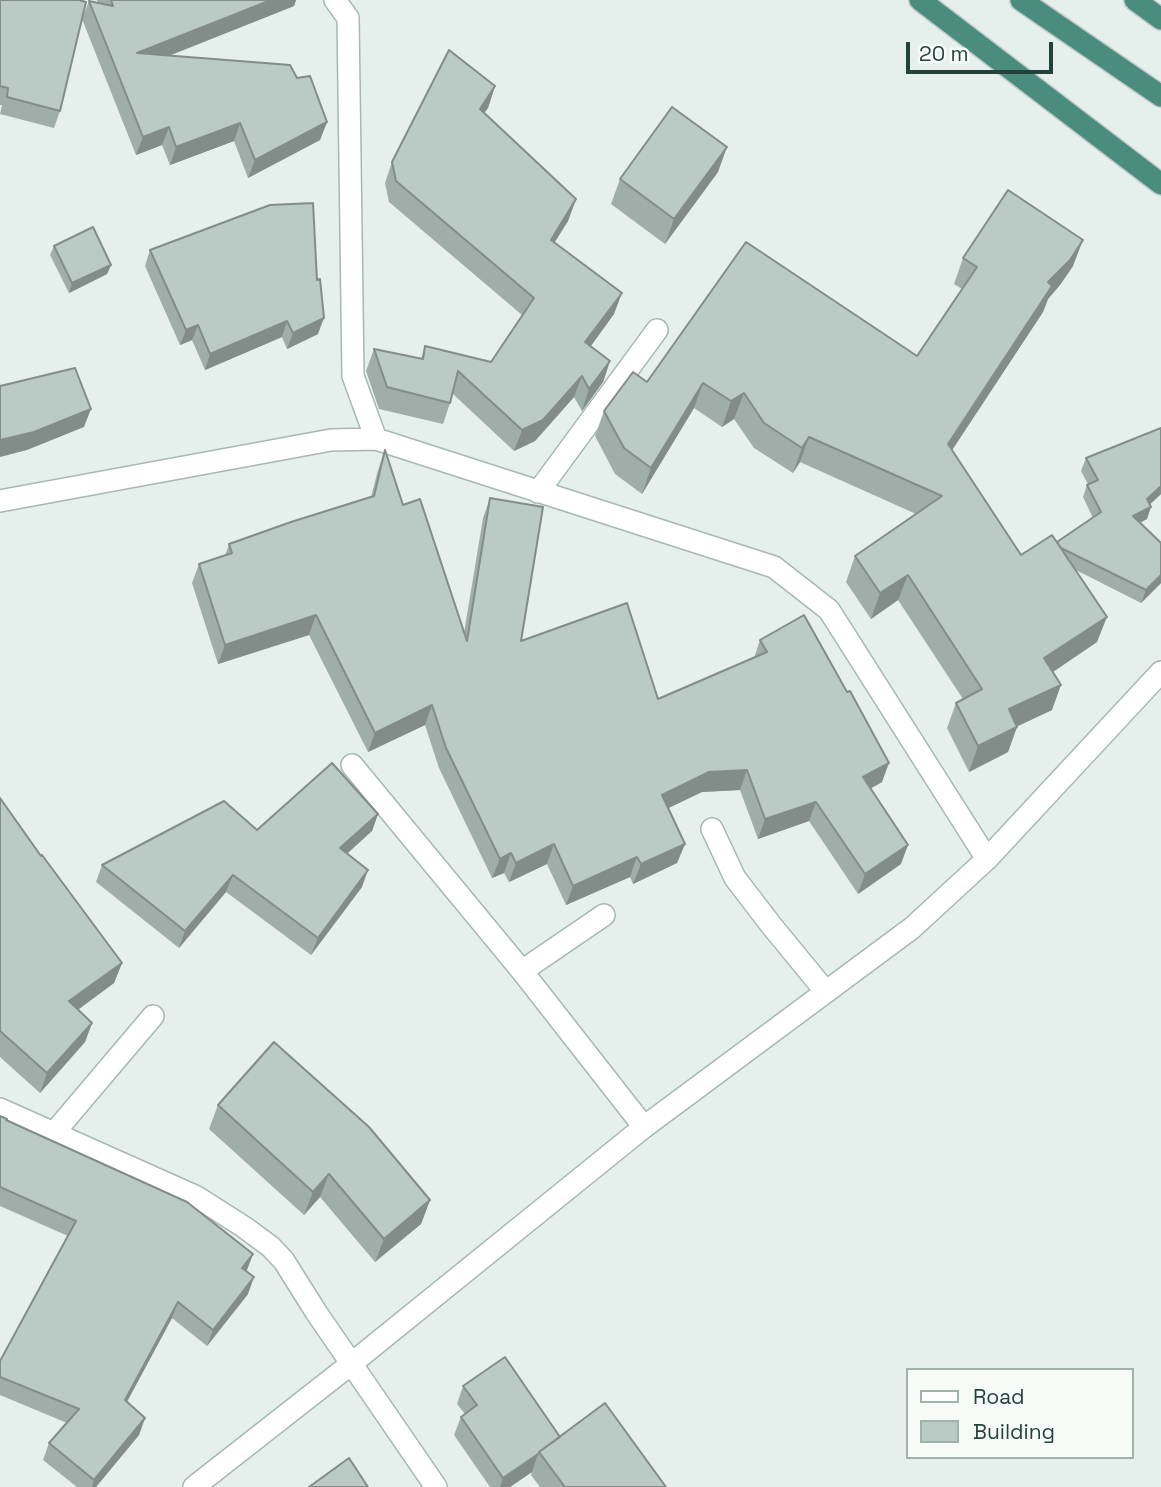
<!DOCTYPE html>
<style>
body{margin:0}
#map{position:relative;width:1161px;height:1487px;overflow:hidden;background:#e5efeb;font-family:"Space Grotesk",sans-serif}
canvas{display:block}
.legend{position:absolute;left:906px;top:1368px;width:228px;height:91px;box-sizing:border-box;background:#f6fbf8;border:2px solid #a1b1ac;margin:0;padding:9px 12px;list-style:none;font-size:21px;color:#22423b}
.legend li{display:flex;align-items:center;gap:14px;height:35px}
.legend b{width:35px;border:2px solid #a1b1ac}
.scale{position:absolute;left:906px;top:42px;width:147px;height:32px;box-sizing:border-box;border:4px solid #22423b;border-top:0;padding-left:9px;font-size:21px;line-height:24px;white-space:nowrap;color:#22423b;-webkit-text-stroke:5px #f6fbf8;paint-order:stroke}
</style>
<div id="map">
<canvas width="1161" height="1487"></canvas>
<ul class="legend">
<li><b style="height:9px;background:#fff"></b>Road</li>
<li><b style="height:19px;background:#bacac4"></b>Building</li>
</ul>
<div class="scale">20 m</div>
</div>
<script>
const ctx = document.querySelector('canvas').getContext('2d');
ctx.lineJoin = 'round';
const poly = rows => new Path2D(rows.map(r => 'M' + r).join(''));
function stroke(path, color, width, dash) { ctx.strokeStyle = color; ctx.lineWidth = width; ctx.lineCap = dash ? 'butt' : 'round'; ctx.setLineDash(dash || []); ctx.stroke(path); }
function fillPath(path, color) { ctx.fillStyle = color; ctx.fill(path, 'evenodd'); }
const service = poly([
 [53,1134,153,1016]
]);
const minor = poly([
 [335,0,348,18,353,376,376,439],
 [538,492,657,330],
 [0,501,331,440,376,439,774,567,829,610,987,859],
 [352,765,522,971,644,1127],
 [712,829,735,878,771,925,826,992],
 [522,971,604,915],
 [0,1109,197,1197,244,1227,271,1247,284,1261,316,1312,436,1487]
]);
const tertiary = poly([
 [194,1487,351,1364,644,1127,912,928,987,859,1161,672]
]);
const trunk = poly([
 [920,0,1161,184],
 [1021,0,1161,96],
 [1135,0,1161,19]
]);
const wall = poly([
 [0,0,60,111,54,128,0,114,2,105,0,105],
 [97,0,296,0,294,6,169,56,297,78,327,122,320,140,248,178,234,141,170,165,162,145,136,155,82,19,89,1,98,3],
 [495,86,488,108,484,113,576,199,568,221,554,243,614,314,590,346,610,361,603,382,582,411,574,397,535,441,514,451,453,394,443,424,379,409,366,371,374,349,421,359,425,346,491,362,522,315,389,202,385,183,392,162],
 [718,172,665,244,611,204,620,179],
 [54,246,111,265,107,274,69,293,50,255],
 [150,250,318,334,287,349,282,337,205,370,192,340,180,345,145,266],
 [963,258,1073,266,1060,285,1048,299,1043,312,952,450,1021,555,1057,542,1093,518,1083,497,1087,485,1088,484,1081,471,1086,458,1161,428,1161,494,1150,504,1147,519,1140,523,1161,543,1161,583,1141,603,1076,570,1097,642,1053,672,1052,710,1017,726,1008,752,969,772,947,728,956,703,963,699,898,600,871,619,846,582,855,556,916,514,800,462,793,473,754,448,734,419,722,427,694,408,642,494,615,474,595,436,604,411,647,382,917,356,962,289,954,284],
 [385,450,403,505,464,633,483,518,490,498,521,641,658,699,754,658,760,640,882,782,870,789,901,864,858,894,809,821,758,839,740,790,702,792,668,808,685,844,677,863,633,884,630,877,566,905,547,864,509,882,504,873,492,878,439,768,425,725,368,752,309,635,218,664,192,583,199,564,225,556,229,544,371,497,378,470],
 [0,798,41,856,122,963,114,983,78,1010,92,1023,85,1042,40,1093,0,1057],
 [378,814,372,831,347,854,362,887,311,955,226,892,179,948,96,882,102,865,257,830],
 [218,1105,430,1200,421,1224,375,1262,320,1197,304,1215,209,1129],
 [0,1116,6,1120,253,1254,246,1271,248,1294,207,1346,172,1318,127,1402,145,1418,139,1435,96,1487,77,1487,43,1460,49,1443,67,1423,0,1395,0,1361,68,1236,0,1206],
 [463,1386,560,1437,666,1487,540,1487,531,1475,532,1472,510,1487,490,1487,454,1435,461,1417,465,1414,457,1404]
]);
const shadedWall = poly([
 [271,0,296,0,294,6,130,71,137,53],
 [495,86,488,108,472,130,480,109],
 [327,122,320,140,248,178,255,160],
 [240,123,234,141,170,165,176,147],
 [169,127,162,145,136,155,143,137],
 [727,147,718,172,665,244,674,219],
 [576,199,568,221,543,261,551,240],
 [1083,240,1073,266,1060,285,1048,299,1043,312,939,470,948,444,1048,282],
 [111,265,107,274,69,293,72,283],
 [622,293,614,314,578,364,585,342],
 [324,318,318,334,287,349,293,333],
 [287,321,282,337,205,370,210,354],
 [198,325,192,340,180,345,186,330],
 [610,361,603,382,582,411,589,389],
 [582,376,574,397,535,441,514,451,522,430],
 [703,383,694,408,642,494,651,468],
 [744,393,734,419,722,427,731,401],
 [91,409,84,427,27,450,0,457,0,440],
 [809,437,800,462,793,473,802,448],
 [1161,486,1161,494,1144,510,1151,507,1147,519,1128,529,1133,516,1147,499],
 [908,575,898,600,871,619,880,593],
 [1161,575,1161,583,1141,603,1146,590],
 [316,615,309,635,218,664,225,645],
 [1107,617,1097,642,1035,684,1044,658],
 [1061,685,1052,710,999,735,1009,709],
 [432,705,425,725,368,752,375,733],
 [1017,727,1008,752,969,772,978,746],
 [889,763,882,782,855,797,863,777],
 [747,770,740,790,702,792,654,815,662,795,709,772],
 [816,802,809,821,758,839,765,819],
 [378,814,372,831,334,865,340,848],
 [554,844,547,864,509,882,516,863],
 [685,844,677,863,633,884,641,864],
 [908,845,901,864,858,894,865,874],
 [511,853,504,873,492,878,500,859],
 [637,857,630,877,566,905,573,886],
 [368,870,362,887,311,955,318,938],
 [233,875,226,892,179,948,185,931],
 [122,963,114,983,62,1021,69,1001],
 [92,1023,85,1042,40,1093,47,1073],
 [329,1174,320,1197,304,1215,313,1192],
 [430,1200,421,1224,375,1262,384,1239],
 [253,1254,247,1270,236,1285,242,1268],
 [254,1277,248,1294,207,1346,213,1330],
 [178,1302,172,1318,119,1416,125,1400],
 [145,1418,139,1435,96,1487,92,1487,94,1480],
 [538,1454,532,1472,510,1487,500,1487,503,1478]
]);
const building = poly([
 [0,0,79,0,86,2,60,111,7,97,8,88,0,86,0,0],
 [111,0,271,0,137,53,290,65,297,78,310,76,327,122,255,160,240,123,176,147,169,127,143,137,89,1,113,6,111,0],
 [449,50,495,86,480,109,576,199,551,240,622,293,585,342,610,361,589,389,582,376,543,420,522,430,458,371,450,403,387,387,374,349,423,359,425,346,491,362,534,298,396,181,392,162,449,50],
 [672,107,727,147,674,219,620,179,672,107],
 [1008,190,1083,240,1070,260,1048,282,1052,286,948,444,1021,555,1052,535,1107,617,1044,658,1061,685,1009,709,1017,727,978,746,956,703,982,689,908,575,880,593,855,556,942,496,809,437,802,448,764,423,744,393,731,401,703,383,651,468,624,448,604,411,633,372,647,382,746,242,917,356,977,267,963,258,1008,190],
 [313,203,317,280,320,279,324,318,293,333,287,321,210,354,198,325,186,330,150,250,270,205,313,203],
 [93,227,111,265,72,283,54,246,93,227],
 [75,368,91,409,34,432,0,440,0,386,75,368],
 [1161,428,1161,486,1147,499,1151,507,1133,516,1161,543,1161,575,1146,590,1061,548,1057,542,1101,512,1087,485,1098,480,1086,458,1161,428],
 [385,450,403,505,420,499,467,641,490,498,543,507,521,641,627,603,658,699,767,652,760,640,804,615,847,692,850,691,889,763,863,777,908,845,865,874,816,802,765,819,747,770,709,772,662,795,685,844,641,864,637,857,573,886,554,844,516,863,511,853,500,859,446,748,432,705,375,733,316,615,225,645,199,564,232,553,229,544,291,522,374,496,385,450],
 [332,763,378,814,340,848,368,870,318,938,233,875,185,931,102,865,224,801,257,830,332,763],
 [0,798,41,856,42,855,122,963,69,1001,92,1023,47,1073,0,1031,0,798],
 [274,1042,369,1127,430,1200,384,1239,329,1174,313,1192,218,1105,274,1042],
 [0,1116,7,1119,6,1120,187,1202,253,1254,242,1268,254,1277,213,1330,178,1302,125,1400,145,1418,94,1480,49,1443,79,1409,0,1377,0,1361,76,1221,0,1187,0,1116],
 [505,1357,560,1437,539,1452,538,1454,503,1478,461,1417,477,1405,463,1386,505,1357],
 [605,1403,666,1487,565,1487,539,1452,605,1403],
 [349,1458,368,1487,309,1487,349,1458]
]);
stroke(service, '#a7b8b3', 24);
stroke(minor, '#a7b8b3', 24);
stroke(tertiary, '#a7b8b3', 24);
stroke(trunk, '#c1cac8', 24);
stroke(service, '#fff', 21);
stroke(minor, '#fff', 21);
stroke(tertiary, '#fff', 21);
stroke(trunk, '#4a8c7e', 21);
fillPath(wall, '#a0aea9');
fillPath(shadedWall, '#828d89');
fillPath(building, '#bacac4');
stroke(building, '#828d89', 2);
</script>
